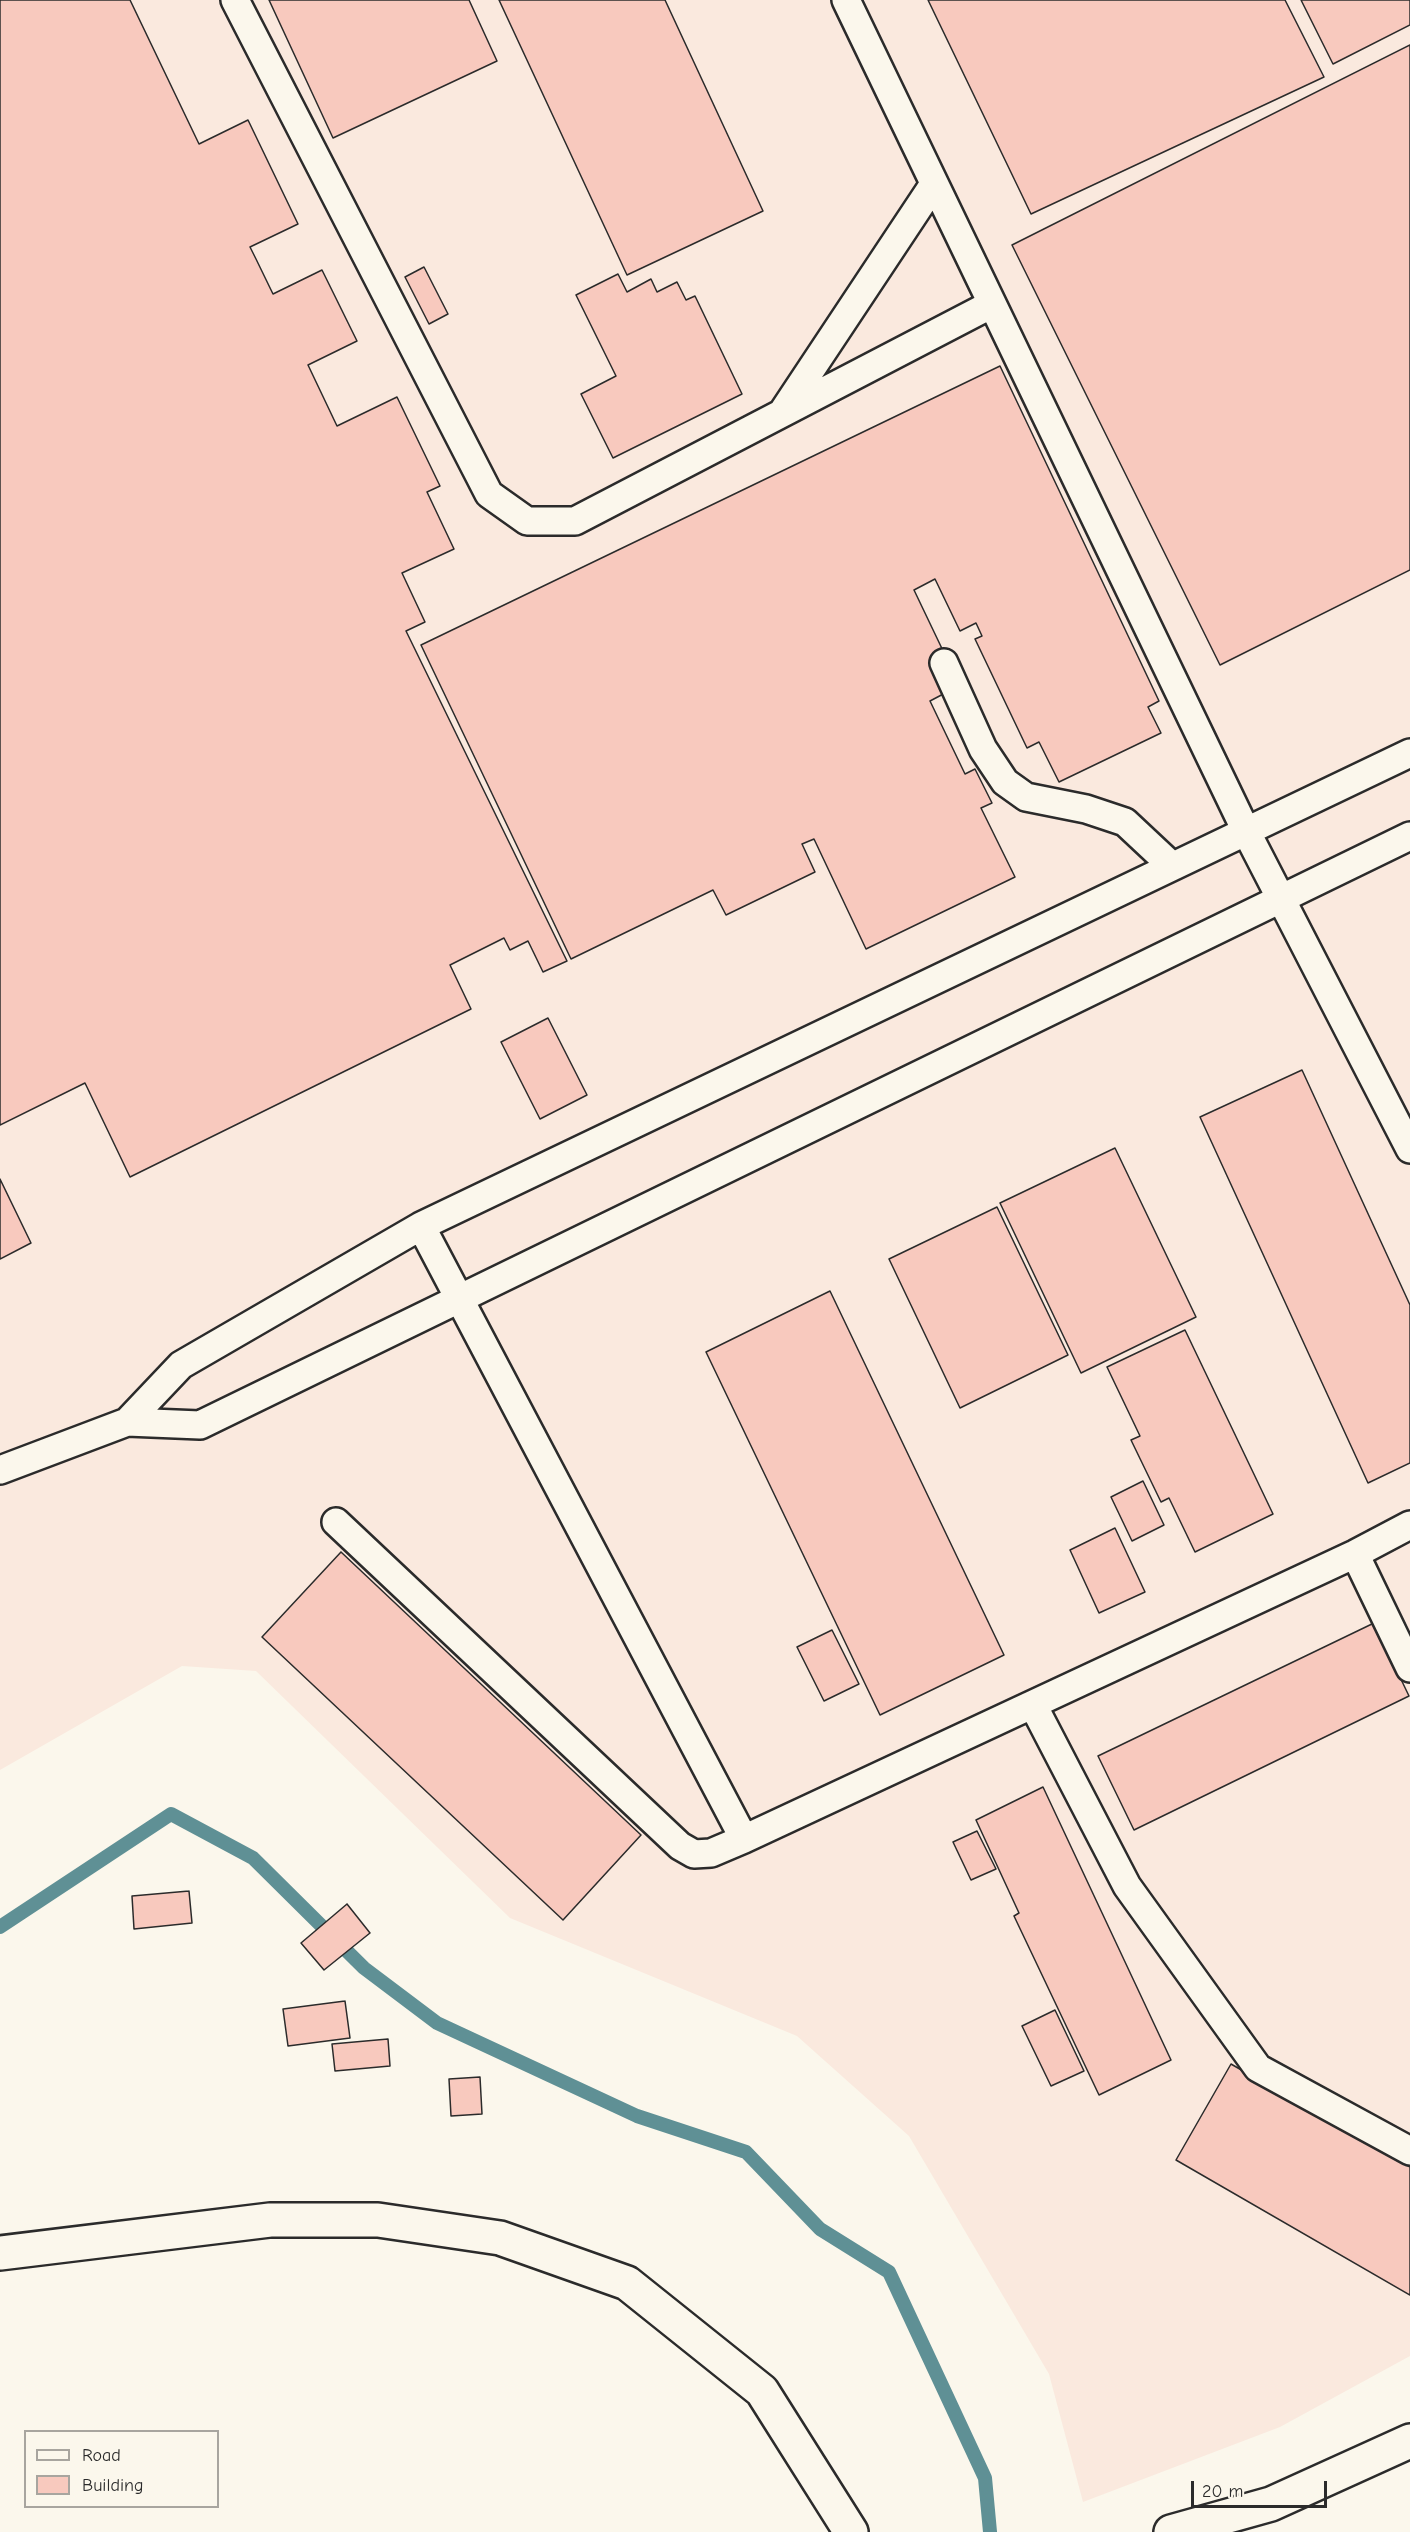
<!DOCTYPE html>
<style>
body{margin:0}
#map{position:relative;width:1410px;height:2532px;overflow:hidden;background:#fbf7ec;font-family:"Comic Neue",sans-serif}
canvas{display:block}
.legend{position:absolute;left:24px;top:2430px;width:195px;height:78px;box-sizing:border-box;background:#fbf7ec;border:2px solid #a8a59f;margin:0;padding:8px 10px;list-style:none;font-size:18px;color:#2b2b2b}
.legend li{display:flex;align-items:center;gap:12px;height:30px}
.legend b{width:30px;border:2px solid #a8a59f}
.scale{position:absolute;left:1191px;top:2481px;width:136px;height:27px;box-sizing:border-box;border:3px solid #2b2b2b;border-top:0;padding-left:8px;font-size:18px;line-height:21px;white-space:nowrap;color:#2b2b2b;-webkit-text-stroke:4px #fbf7ec;paint-order:stroke}
</style>
<div id="map">
<canvas width="1410" height="2532"></canvas>
<ul class="legend">
<li><b style="height:8px;background:#fbf7ec"></b>Road</li>
<li><b style="height:16px;background:#f8c9be"></b>Building</li>
</ul>
<div class="scale">20 m</div>
</div>
<script>
const ctx = document.querySelector('canvas').getContext('2d');
ctx.lineJoin = 'round';
function fillPath(path, color) { ctx.fillStyle = color; ctx.fill(path, 'evenodd'); }
const poly = rows => new Path2D(rows.map(r => 'M' + r).join(''));
function stroke(path, color, width, dash) { ctx.strokeStyle = color; ctx.lineWidth = width; ctx.lineCap = dash ? 'butt' : 'round'; ctx.setLineDash(dash || []); ctx.stroke(path); }
const built = poly([
 [0,0,1410,0,1410,2356,1280,2427,1083,2502,1049,2374,909,2136,797,2036,510,1918,256,1671,182,1666,0,1770]
]);
const stream = poly([
 [0,1927,171,1814,253,1858,364,1968,437,2023,637,2116,746,2152,820,2229,889,2272,985,2478,990,2532]
]);
const building = poly([
 [0,0,130,0,199,144,248,120,298,224,250,247,256,259,273,294,322,270,357,341,308,365,337,426,397,397,440,486,427,492,454,549,402,573,425,622,406,631,567,961,543,972,528,941,510,950,504,938,450,965,471,1009,130,1177,85,1083,0,1125,0,0],
 [269,0,469,0,497,61,333,138,269,0],
 [499,0,665,0,763,211,627,275,499,0],
 [928,0,1285,0,1324,77,1031,214,928,0],
 [1301,0,1410,0,1410,25,1333,64,1301,0],
 [1410,45,1410,570,1220,665,1012,245,1410,45],
 [424,267,448,314,429,324,405,277,424,267],
 [618,274,627,292,651,279,657,292,677,282,686,300,695,296,742,394,613,458,581,394,616,376,576,295,618,274],
 [1000,366,1159,701,1148,707,1161,733,1059,782,1039,742,1027,748,975,639,982,636,976,623,960,631,935,579,914,590,946,657,949,691,930,701,965,774,975,769,992,803,981,808,1015,877,866,949,814,839,802,844,815,872,726,915,713,890,571,959,421,645,1000,366],
 [548,1018,587,1095,540,1119,501,1042,548,1018],
 [1302,1070,1410,1305,1410,1463,1368,1483,1200,1117,1302,1070],
 [1115,1148,1196,1317,1081,1373,1000,1203,1115,1148],
 [0,1179,31,1243,0,1259,0,1179],
 [997,1207,1068,1355,960,1408,889,1259,997,1207],
 [830,1291,1004,1655,880,1715,706,1352,830,1291],
 [1185,1330,1273,1514,1195,1552,1169,1498,1161,1502,1131,1440,1140,1436,1107,1367,1185,1330],
 [1143,1481,1164,1525,1132,1541,1111,1497,1143,1481],
 [1115,1528,1145,1592,1099,1613,1070,1550,1115,1528],
 [341,1552,641,1835,563,1920,262,1637,341,1552],
 [1374,1623,1409,1696,1134,1830,1098,1756,1374,1623],
 [832,1630,859,1684,824,1701,797,1647,832,1630],
 [1043,1787,1171,2060,1099,2095,1014,1916,1019,1913,976,1820,1043,1787],
 [977,1831,996,1869,971,1880,953,1842,977,1831],
 [189,1891,192,1923,134,1929,132,1896,189,1891],
 [347,1904,370,1933,324,1970,301,1943,347,1904],
 [345,2001,350,2038,288,2046,283,2009,345,2001],
 [1055,2010,1084,2071,1051,2086,1022,2026,1055,2010],
 [388,2039,390,2066,335,2071,332,2044,388,2039],
 [1231,2064,1410,2167,1410,2295,1176,2160,1231,2064],
 [480,2077,482,2114,451,2116,449,2079,480,2077]
]);
const service = poly([
 [235,0,489,494,527,521,575,521,992,304],
 [846,0,1246,831,1410,1149],
 [784,410,934,184],
 [944,663,983,749,1005,782,1026,797,1086,809,1125,822,1172,866],
 [421,1226,744,1839],
 [127,1422,181,1365,421,1226,1410,753],
 [0,1470,127,1422,200,1425,1410,836],
 [336,1522,680,1846,694,1854,711,1853,744,1839,1355,1554,1410,1525],
 [1355,1554,1410,1668],
 [1033,1705,1127,1886,1258,2068,1410,2151]
]);
const minor = poly([
 [0,2253,270,2220,378,2220,500,2238,627,2283,762,2391,851,2532],
 [1171,2532,1271,2504,1410,2441]
]);
fillPath(built, '#fae9de');
stroke(stream, '#5f9095', 14);
fillPath(building, '#f8c9be');
stroke(building, '#2b2b2b', 1.5);
stroke(service, '#2b2b2b', 32);
stroke(minor, '#2b2b2b', 38);
stroke(service, '#fbf7ec', 27);
stroke(minor, '#fbf7ec', 33);
</script>
